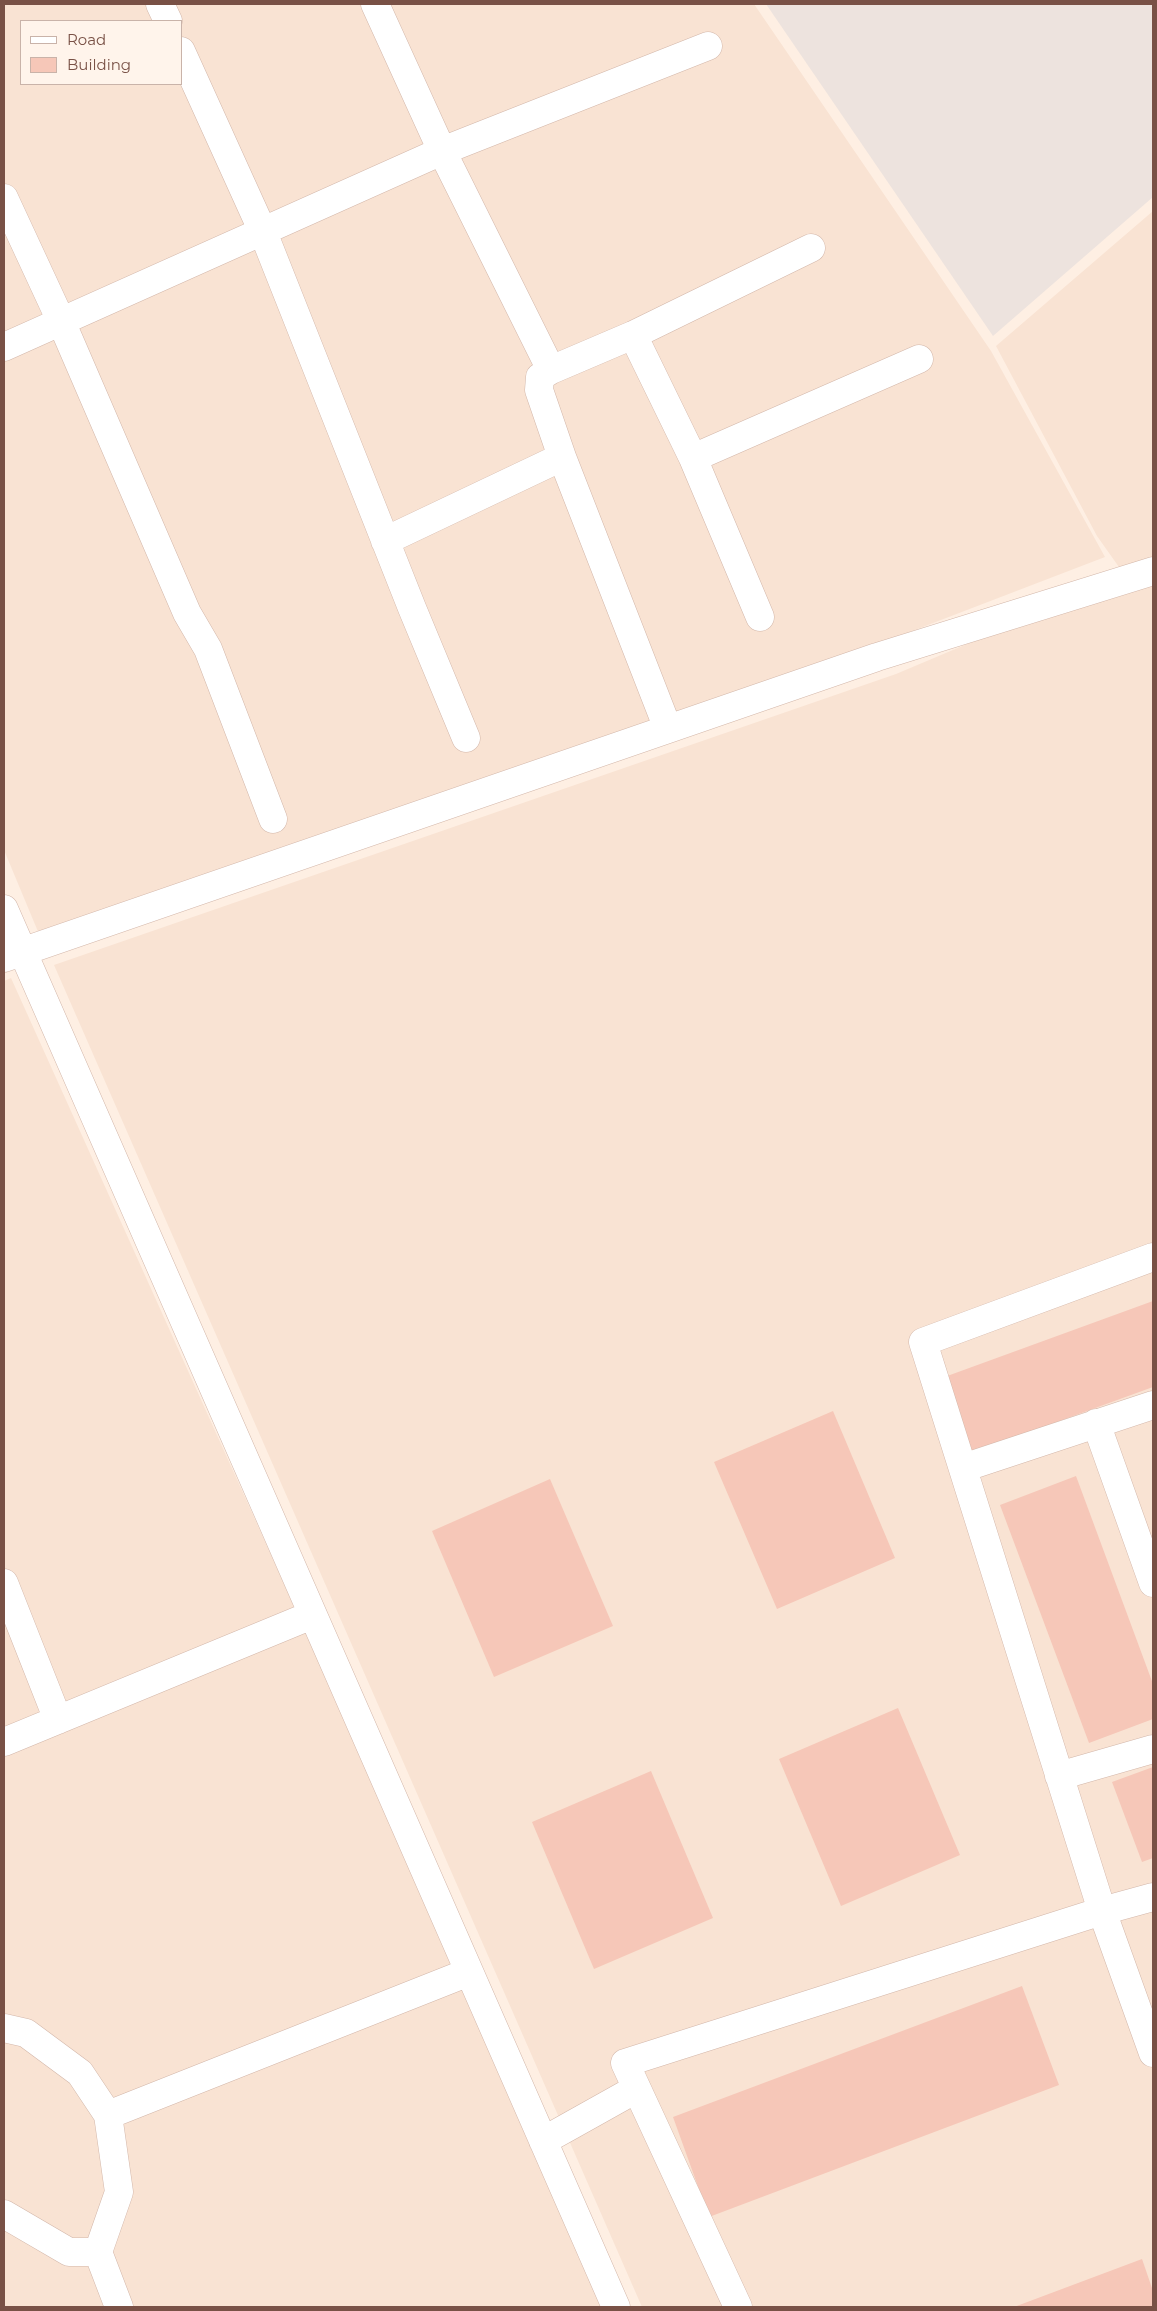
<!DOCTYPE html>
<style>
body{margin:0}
#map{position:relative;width:1157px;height:2311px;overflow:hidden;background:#feefe3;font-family:Montserrat,sans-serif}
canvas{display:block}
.frame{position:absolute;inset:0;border:5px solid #795146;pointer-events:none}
.legend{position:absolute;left:20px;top:20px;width:162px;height:65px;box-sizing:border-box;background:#fff4eb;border:1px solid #c9b3a9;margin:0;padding:6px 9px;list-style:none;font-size:15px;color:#795146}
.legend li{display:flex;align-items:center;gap:10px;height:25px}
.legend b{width:25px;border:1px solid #c9b3a9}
</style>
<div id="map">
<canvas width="1157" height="2311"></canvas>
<div class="frame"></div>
<ul class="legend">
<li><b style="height:6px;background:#fff"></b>Road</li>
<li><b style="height:14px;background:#f6c7b8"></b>Building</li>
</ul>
</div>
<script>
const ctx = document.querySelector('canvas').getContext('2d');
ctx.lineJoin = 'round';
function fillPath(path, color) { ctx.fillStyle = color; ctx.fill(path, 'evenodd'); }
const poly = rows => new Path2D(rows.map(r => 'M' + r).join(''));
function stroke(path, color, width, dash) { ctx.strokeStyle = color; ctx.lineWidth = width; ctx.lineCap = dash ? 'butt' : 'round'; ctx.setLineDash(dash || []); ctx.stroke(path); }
const residential = poly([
 [4,4,754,4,991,351,1105,557,868,648,39,934,4,850],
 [21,21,181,21,181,84,21,84],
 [1153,211,1153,2307,642,2307,54,965,896,674,1126,577,1097,536,996,346],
 [11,978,609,2305,604,2307,4,2307,4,981]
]);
const industrial = poly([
 [766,4,1153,4,1153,197,993,336]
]);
const building = poly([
 [1153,1301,1153,1387,966,1455,939,1379],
 [833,1411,895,1558,777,1609,714,1462],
 [1076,1476,1153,1684,1153,1719,1089,1743,1000,1505],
 [550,1479,613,1626,494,1677,432,1531],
 [898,1708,960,1855,841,1906,779,1759],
 [1153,1767,1153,1858,1142,1862,1112,1782],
 [651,1771,713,1918,594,1969,532,1822],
 [1022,1986,1059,2085,709,2217,673,2117],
 [1142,2259,1153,2291,1153,2307,1014,2307]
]);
const minor = poly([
 [160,4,168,21],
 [375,4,442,151,551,370,540,377,539,390,562,457,668,729],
 [181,51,263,232,412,608,466,738],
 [4,198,61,321,187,613,208,649,273,819],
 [633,335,693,458,919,359],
 [4,347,442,151,708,46],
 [551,370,633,335,811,248],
 [693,458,760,617],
 [385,541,562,457],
 [4,909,616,2307],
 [4,958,877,657,1153,571],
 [1096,1423,1153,1583],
 [963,1468,1153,1405],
 [4,1583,58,1720],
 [4,1742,312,1615],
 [1059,1776,1153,1749],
 [1153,1897,1102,1911,1153,2053],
 [4,2028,26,2033,80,2073,108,2115,119,2192,98,2252,119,2307],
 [108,2115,469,1972],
 [543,2141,636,2089],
 [4,2214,69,2252,98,2252],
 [738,2307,625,2063,1102,1911,923,1342,1153,1257]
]);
fillPath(residential, '#f9e3d3');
fillPath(industrial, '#ede3de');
fillPath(building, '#f6c7b8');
stroke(minor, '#d3b7aa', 29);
stroke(minor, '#fff', 28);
</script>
